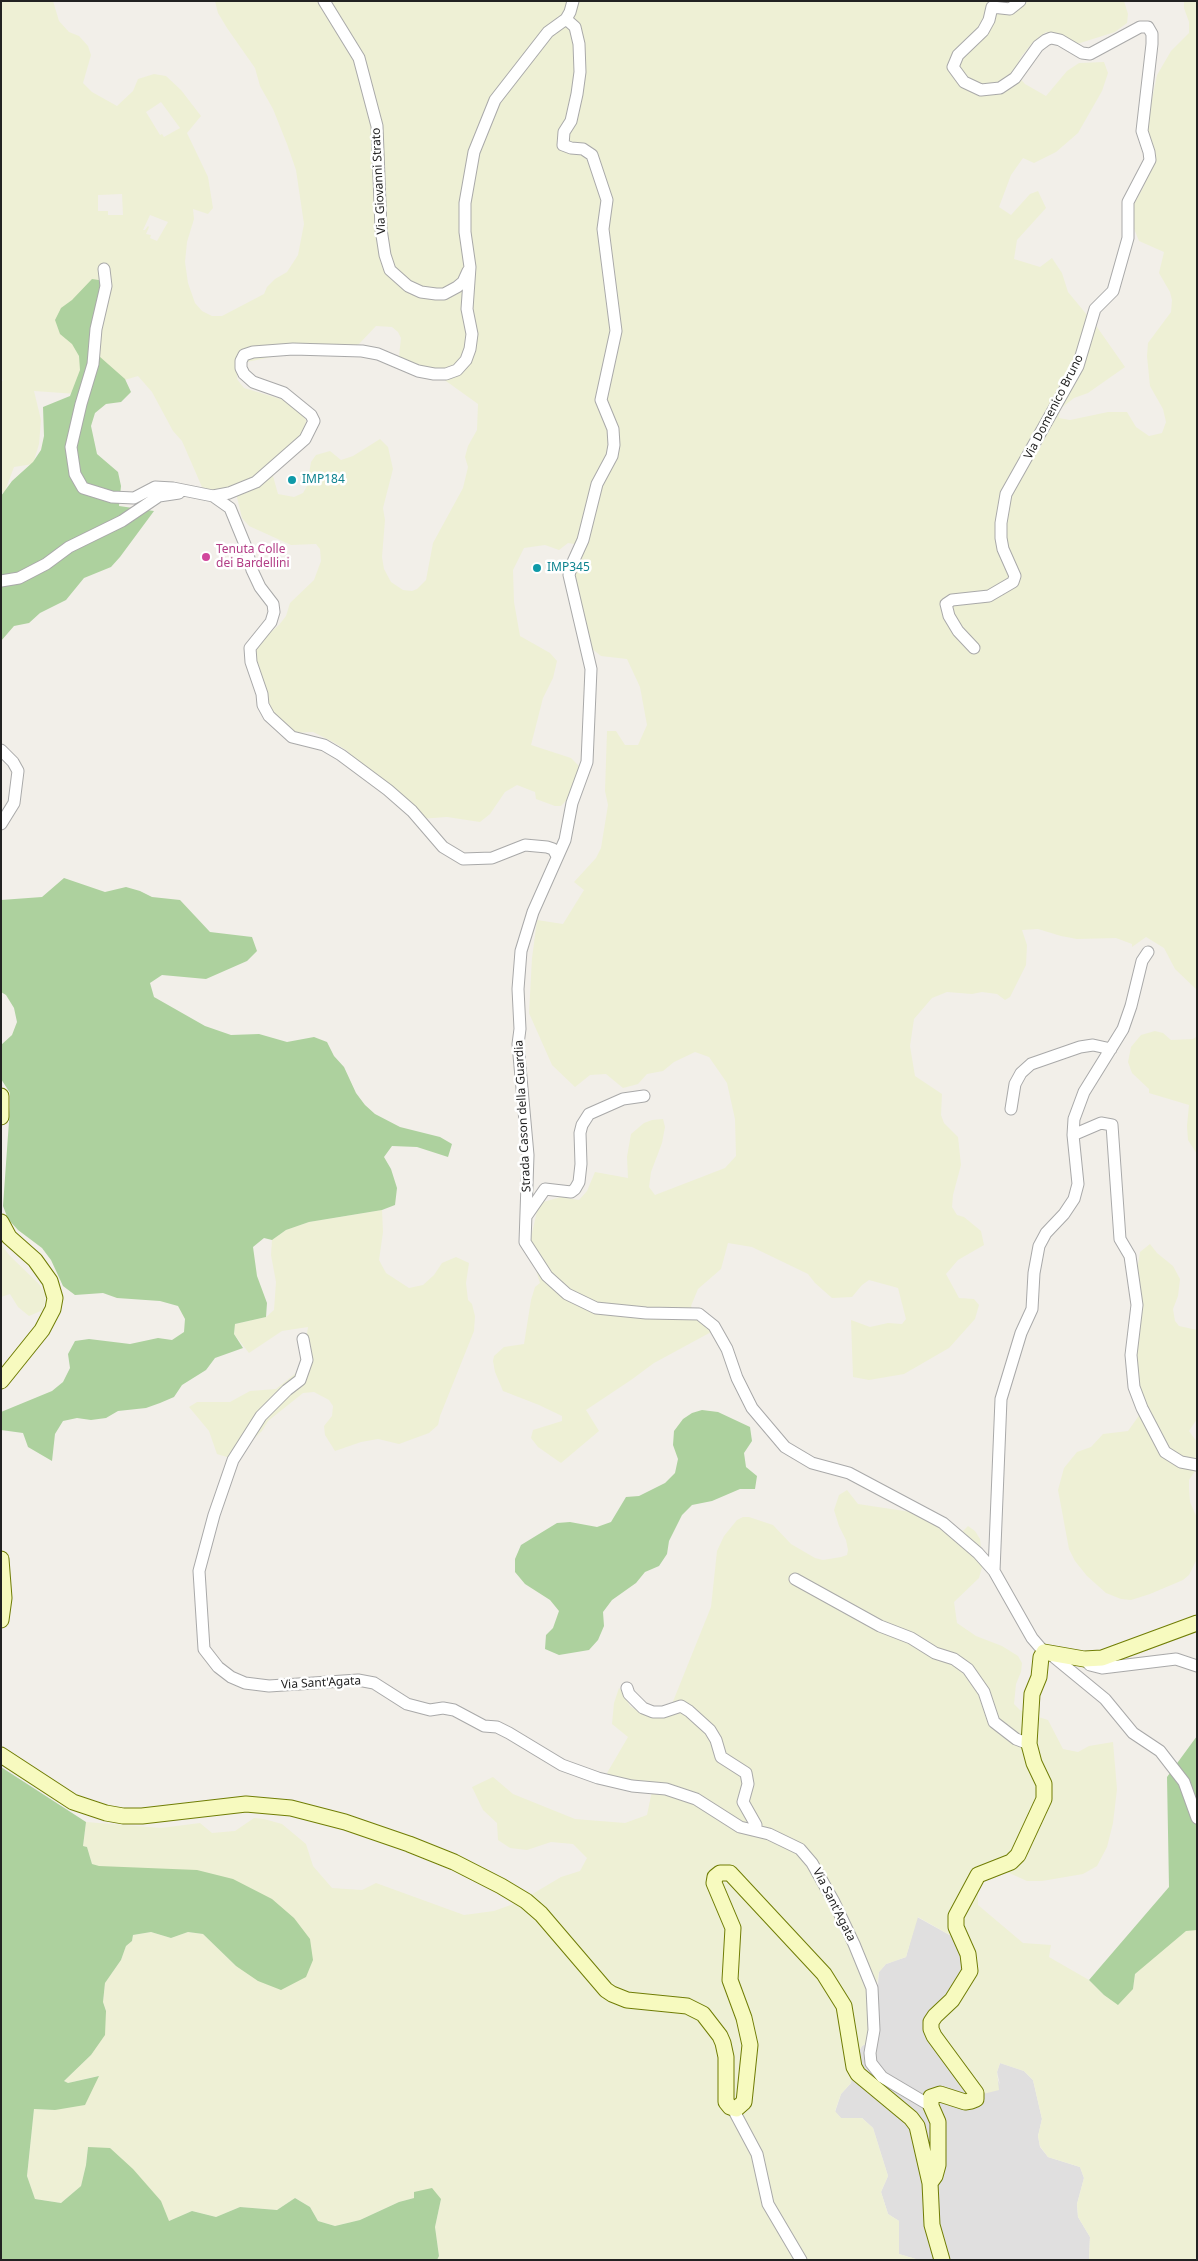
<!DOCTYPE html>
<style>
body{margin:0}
#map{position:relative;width:1198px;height:2261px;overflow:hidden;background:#f2efe9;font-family:"Noto Sans",sans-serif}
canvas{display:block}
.frame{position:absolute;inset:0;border:2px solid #222;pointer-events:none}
</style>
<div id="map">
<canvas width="1198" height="2261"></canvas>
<div class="frame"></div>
</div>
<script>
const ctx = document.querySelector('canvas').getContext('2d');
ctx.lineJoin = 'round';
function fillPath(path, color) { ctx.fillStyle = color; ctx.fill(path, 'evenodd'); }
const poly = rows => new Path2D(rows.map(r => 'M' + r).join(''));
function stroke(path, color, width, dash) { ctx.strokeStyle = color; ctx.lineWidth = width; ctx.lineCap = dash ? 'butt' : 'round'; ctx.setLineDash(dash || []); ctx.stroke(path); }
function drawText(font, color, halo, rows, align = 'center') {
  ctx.font = font + ' "Noto Sans",sans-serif'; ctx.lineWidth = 5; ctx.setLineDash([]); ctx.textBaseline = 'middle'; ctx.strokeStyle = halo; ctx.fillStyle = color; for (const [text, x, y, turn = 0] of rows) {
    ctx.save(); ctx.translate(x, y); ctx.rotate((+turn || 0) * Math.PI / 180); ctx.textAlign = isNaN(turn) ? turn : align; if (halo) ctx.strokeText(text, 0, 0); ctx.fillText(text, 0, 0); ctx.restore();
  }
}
const residential = poly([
 [917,1917,955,1938,968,1960,959,1983,1000,2085,997,2072,1000,2063,1024,2071,1033,2080,1042,2119,1038,2136,1040,2147,1048,2157,1080,2167,1084,2178,1077,2204,1078,2217,1090,2237,1089,2260,919,2260,899,2254,899,2221,888,2214,881,2192,888,2176,873,2128,862,2118,841,2118,835,2112,841,2094,851,2083,855,2058,862,2046,874,2039,879,1972,886,1964,906,1957]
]);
const farmland = poly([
 [1,1,53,1,59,21,69,32,79,36,88,46,91,55,83,83,92,92,117,106,133,91,138,79,154,74,166,76,181,90,201,116,187,133,208,177,213,208,208,214,193,209,194,219,187,242,185,262,188,283,195,303,202,311,212,316,222,316,264,294,267,287,275,279,287,272,298,255,304,224,296,170,287,144,273,109,260,86,255,68,227,28,218,13,215,1,1124,1,1128,14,1127,23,1115,32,1077,44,1066,38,1046,32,1033,42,1021,57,1014,72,1025,84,1046,96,1067,71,1079,63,1104,62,1108,73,1102,91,1078,133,1056,152,1034,163,1023,158,1011,175,999,207,1011,215,1030,194,1038,191,1046,208,1017,240,1014,259,1040,267,1052,258,1062,273,1068,292,1097,327,1125,367,1088,393,1074,398,1060,409,1059,418,1070,420,1108,412,1127,412,1136,427,1149,436,1162,433,1166,422,1163,409,1150,386,1147,356,1148,343,1171,312,1172,300,1170,292,1159,273,1164,252,1139,241,1131,221,1131,209,1143,188,1156,155,1147,133,1147,123,1157,75,1171,51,1189,33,1189,22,1184,8,1184,1,1197,1,1197,990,1175,969,1164,948,1146,937,1132,947,1132,944,1116,938,1077,939,1061,936,1038,929,1022,930,1027,945,1026,965,1010,997,1005,1000,997,994,982,992,972,994,947,992,932,998,914,1019,910,1046,915,1076,942,1094,941,1115,944,1123,958,1137,961,1165,953,1195,952,1207,957,1215,964,1217,981,1231,984,1245,958,1260,946,1274,959,1298,974,1299,979,1305,975,1319,949,1348,904,1374,869,1380,853,1377,851,1320,870,1327,888,1323,902,1324,906,1319,898,1288,869,1280,862,1285,852,1297,832,1298,815,1283,808,1274,752,1247,728,1243,721,1269,698,1289,691,1306,698,1318,713,1331,654,1363,631,1380,586,1410,599,1431,561,1463,538,1447,531,1438,533,1430,562,1421,562,1416,539,1405,503,1391,495,1372,493,1361,494,1356,504,1347,524,1344,531,1300,535,1287,540,1283,534,1263,530,1242,537,1211,543,1202,561,1197,579,1200,587,1191,595,1172,628,1178,627,1157,631,1134,644,1123,652,1120,663,1119,665,1127,662,1143,651,1172,649,1187,655,1195,725,1168,736,1156,735,1119,727,1083,709,1057,695,1052,674,1062,663,1071,647,1074,638,1084,623,1088,606,1074,590,1075,575,1087,552,1065,529,1013,532,958,537,920,563,924,584,890,574,882,596,858,601,848,608,805,605,791,607,731,616,731,625,745,638,745,647,725,640,687,627,659,601,656,591,648,573,572,579,551,574,544,568,543,559,550,545,545,524,548,513,570,514,602,520,636,550,653,557,661,553,678,543,698,531,745,571,758,580,767,571,795,561,806,555,806,536,799,535,792,517,785,505,792,490,814,480,822,447,817,419,819,346,750,333,742,313,732,293,733,274,716,254,661,255,651,258,643,279,625,286,616,290,603,314,580,321,561,320,549,316,544,291,545,249,526,242,518,235,489,219,493,202,487,182,441,173,431,152,392,138,376,77,394,34,391,41,420,39,444,33,464,14,467,5,491,1,494,1,381,3,381,1,375],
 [161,102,180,128,164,137,162,134,160,135,146,112],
 [122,194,123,215,108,215,108,211,98,211,98,195],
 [150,215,168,222,157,241,150,238,151,235,146,234,149,227,148,226,145,230,143,230],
 [376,326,392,327,398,332,401,338,398,365,439,376,478,404,477,430,468,446,465,457,468,467,463,488,433,543,426,580,417,589,412,591,403,590,391,582,384,569,382,557,385,520,383,508,393,469,388,447,380,439,353,456,341,460,330,451,316,455,311,462,307,486,303,493,294,497,278,494,273,476,278,465,305,431,306,420,294,403,244,388,237,379,238,368,247,362,276,356,346,349,359,344],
 [1155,1031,1163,1033,1171,1040,1193,1039,1197,1036,1197,1154,1188,1140,1187,1126,1189,1105,1149,1093,1149,1089,1132,1073,1128,1062,1131,1047,1141,1035],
 [382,1210,383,1232,379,1260,386,1273,409,1288,423,1285,434,1275,442,1263,456,1257,469,1263,466,1283,468,1300,472,1304,475,1316,474,1331,440,1416,438,1425,429,1433,399,1444,378,1439,361,1442,335,1451,325,1435,324,1426,332,1416,333,1406,329,1400,314,1392,303,1393,268,1421,262,1431,240,1452,227,1457,217,1454,209,1431,189,1407,197,1402,230,1402,250,1391,276,1389,301,1369,308,1327,282,1331,249,1353,234,1334,235,1324,266,1317,274,1310,276,1282,271,1255,272,1240,286,1230,309,1222],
 [1,1244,9,1255,39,1284,46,1296,43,1310,29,1316,18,1307,10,1294,1,1297],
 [1150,1244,1157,1253,1173,1266,1180,1279,1178,1296,1173,1309,1175,1321,1179,1326,1197,1330,1197,1419,1189,1431,1197,1442,1197,1468,1189,1480,1189,1488,1190,1502,1197,1518,1197,1559,1189,1575,1183,1580,1150,1594,1131,1600,1121,1599,1106,1593,1087,1576,1075,1561,1069,1549,1058,1490,1064,1468,1077,1452,1091,1447,1103,1434,1128,1431,1138,1417,1140,1412,1135,1389,1139,1293,1141,1290,1137,1289,1136,1276,1140,1252],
 [847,1490,858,1504,911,1512,924,1517,944,1532,959,1535,968,1526,975,1531,980,1539,983,1564,979,1578,954,1602,957,1623,976,1636,1002,1646,1018,1656,1022,1663,1021,1672,1016,1684,1014,1704,1020,1710,1029,1714,1048,1720,1063,1749,1078,1752,1089,1746,1113,1742,1117,1789,1113,1823,1107,1847,1097,1866,1083,1874,1042,1881,1027,1881,1007,1872,991,1871,978,1884,978,1905,1023,1943,1051,1945,1049,1957,1089,1980,1104,1995,1133,1989,1135,1974,1148,1961,1186,1930,1197,1930,1197,2260,1089,2260,1090,2237,1078,2217,1077,2204,1084,2178,1080,2167,1048,2157,1040,2146,1038,2136,1042,2119,1033,2080,1024,2071,1000,2063,997,2072,999,2090,979,2095,942,2045,936,2018,968,1960,955,1938,918,1917,906,1957,886,1964,879,1972,877,1983,878,2027,874,2039,862,2046,855,2058,851,2083,841,2094,835,2111,841,2118,862,2118,873,2128,888,2176,881,2192,888,2214,899,2221,899,2254,919,2260,437,2260,439,2256,435,2227,441,2199,414,2198,399,2202,360,2220,335,2226,318,2221,310,2207,295,2198,277,2210,240,2207,216,2217,192,2211,169,2221,88,2147,86,2165,81,2186,61,2203,35,2199,27,2176,34,2109,55,2110,98,2076,68,2083,64,2081,91,2055,106,2011,103,2002,105,1983,121,1960,126,1946,132,1941,133,1935,151,1932,171,1938,188,1932,203,1934,236,1966,306,1977,92,1864,87,1847,83,1846,86,1822,161,1828,200,1823,212,1833,235,1831,254,1818,264,1819,282,1824,306,1844,313,1866,332,1888,362,1890,376,1883,464,1915,494,1911,519,1902,561,1877,580,1871,587,1858,573,1844,551,1842,527,1850,510,1848,498,1840,497,1823,483,1810,472,1787,493,1777,513,1794,575,1819,625,1823,647,1815,652,1791,615,1788,607,1773,628,1737,612,1724,614,1703,619,1688,623,1692,630,1706,643,1714,653,1715,672,1704,711,1607,717,1551,724,1536,737,1520,743,1517,749,1517,773,1525,791,1544,815,1558,823,1560,841,1557,847,1555,848,1550,846,1540,839,1526,834,1510,839,1495]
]);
const forest = poly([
 [92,279,105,281,91,349,125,379,131,392,121,402,106,404,95,413,91,426,97,454,118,472,121,486,119,506,154,511,120,557,111,567,84,578,66,600,40,613,29,623,14,626,1,641,1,496,12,481,33,462,41,450,44,436,43,407,70,396,80,370,79,356,72,344,60,334,55,320,61,308,72,300],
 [64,878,105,892,126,887,140,891,152,897,180,900,210,932,252,937,257,951,247,961,206,979,162,975,150,983,154,997,205,1026,231,1035,259,1034,287,1042,314,1037,327,1042,334,1056,344,1067,356,1093,365,1105,375,1114,400,1127,440,1137,452,1144,448,1157,417,1147,392,1146,384,1157,391,1169,397,1188,395,1205,382,1210,309,1222,286,1230,272,1240,264,1238,253,1247,257,1276,267,1303,266,1317,235,1324,234,1334,243,1348,215,1358,206,1370,182,1385,174,1397,160,1403,146,1408,118,1411,106,1418,91,1420,77,1418,63,1421,55,1434,52,1461,28,1447,23,1433,1,1430,1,1412,52,1391,63,1382,70,1368,68,1354,75,1341,89,1339,130,1344,158,1338,172,1340,184,1332,185,1319,178,1306,160,1301,117,1298,103,1293,75,1295,63,1286,51,1260,42,1248,18,1230,8,1219,3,1206,10,1107,10,1093,1,1079,1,1045,12,1035,17,1022,14,1008,6,995,1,992,1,900,42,897],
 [702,1410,718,1412,750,1427,752,1441,744,1453,746,1467,757,1476,755,1489,740,1489,712,1501,692,1505,682,1515,669,1541,667,1554,659,1566,645,1572,636,1583,612,1600,603,1612,604,1626,598,1640,589,1650,559,1655,545,1649,546,1635,553,1628,559,1611,550,1600,525,1584,515,1572,515,1559,521,1545,557,1523,570,1522,597,1527,611,1522,626,1497,639,1496,665,1483,675,1473,678,1459,673,1445,674,1431,683,1419,692,1413],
 [1197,1736,1197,1930,1186,1931,1135,1974,1133,1989,1118,2005,1104,1995,1089,1980,1169,1887,1167,1777],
 [1,1767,86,1822,83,1846,87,1847,92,1864,99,1866,197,1870,233,1879,272,1899,294,1918,310,1939,313,1960,306,1977,281,1990,258,1981,236,1966,203,1934,188,1932,171,1938,151,1932,133,1935,132,1941,126,1946,121,1960,105,1983,103,2002,106,2011,105,2035,91,2055,64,2081,68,2083,99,2076,85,2105,55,2110,34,2109,27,2176,35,2199,61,2203,81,2186,86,2165,88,2147,110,2148,133,2169,161,2201,169,2221,192,2211,216,2217,240,2207,277,2210,295,2198,310,2207,318,2221,335,2226,360,2220,399,2202,414,2198,414,2192,432,2188,441,2199,435,2227,439,2256,437,2260,1,2260]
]);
const street = poly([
 [324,1,359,58,377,126,381,229,385,255,390,270,408,286,421,292,436,294,444,294,457,287,463,282,468,271],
 [992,7,1010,9,1020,1],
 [566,19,575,27,579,44,580,72,577,94,571,121,564,132,563,145,571,148,583,149,592,155,607,200,603,229,616,331,601,400,613,429,614,445,612,456,597,484,583,540,573,562,569,575,591,669,587,762,572,803,565,840,533,912,521,951,518,989,520,1029,518,1044,528,1155,525,1242,547,1276,567,1294,596,1308,646,1313,699,1314,714,1326,727,1349,737,1378,752,1408,785,1447,812,1463,849,1473,943,1523,978,1553,994,1571,1032,1638,1044,1652],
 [104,269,106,286,96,329,93,364,81,404,71,447,75,474,83,488,112,497,134,498,155,487,173,488,213,496,229,493,256,482,305,439,314,421,311,415,284,393,253,382,244,374,241,368,241,361,244,355,253,352,293,349,362,351,378,354,418,371,434,374,446,374,457,370,466,360,470,349,472,334,467,309,470,267,465,232,465,203,474,152,495,100,548,32,566,19,570,12,573,1],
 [213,496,230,508,246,547,252,570,260,587,273,604,274,612,271,622,250,648,251,662,262,694,263,705,269,716,292,737,324,745,341,755,388,790,412,811,443,847,463,859,492,858,525,845,547,847,553,849,557,856],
 [1,581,19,578,46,564,69,547,122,521,159,496,179,493],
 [974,648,958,631,949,616,946,604,952,600,989,596,1013,582,1015,576,1003,549,1001,538,1001,523,1006,494,1078,366,1095,309,1113,291,1128,238,1128,202,1150,160,1149,152,1142,131,1152,44,1152,34,1148,27,1140,27,1090,54,1082,53,1060,40,1051,38,1046,40,1038,46,1015,78,1000,88,981,90,964,82,953,67,958,55,983,31,989,20,992,7],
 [1,750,13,762,18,771,14,803,1,824],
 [1011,1109,1015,1084,1021,1073,1031,1064,1080,1047,1093,1045,1111,1049],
 [1073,1135,1101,1123,1112,1125,1120,1239,1130,1256,1137,1305,1131,1355,1134,1387,1142,1408,1165,1452,1181,1462,1197,1465],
 [527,1215,545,1189,571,1192,575,1189,579,1182,581,1164,580,1133,582,1125,589,1114,623,1099,644,1096],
 [303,1339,307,1360,300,1380,287,1390,261,1416,233,1460,214,1515,199,1571,204,1649,218,1667,231,1677,245,1683,269,1686,358,1680,374,1683,407,1704,430,1710,443,1708,454,1710,484,1726,497,1727,509,1733,562,1765,598,1778,632,1786,666,1789,696,1799,740,1827,769,1834,800,1849,812,1863,834,1902,854,1944,872,1988,874,2030,870,2053,871,2063,882,2077,931,2106],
 [994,1571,1001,1399,1021,1333,1032,1309,1034,1273,1039,1246,1046,1233,1064,1214,1074,1199,1078,1184,1073,1135,1074,1119,1084,1092,1123,1029,1131,1006,1142,961,1148,952],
 [795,1579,880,1626,911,1638,935,1653,954,1659,968,1669,984,1692,994,1722,1016,1739,1029,1744],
 [1049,1653,1105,1699,1133,1733,1160,1751,1184,1782,1197,1818],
 [1084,1659,1090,1665,1102,1668,1176,1659,1197,1666],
 [627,1688,629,1694,643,1708,653,1712,663,1712,681,1706,689,1711,710,1730,716,1740,721,1757,746,1773,748,1784,743,1802,756,1825,756,1830],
 [733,2109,757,2154,768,2204,801,2260]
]);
const secondary = poly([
 [1,1096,1,1117],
 [1,1222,9,1237,35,1260,50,1281,55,1298,53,1309,42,1330,1,1381],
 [1,1559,4,1598,1,1620],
 [1,1755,73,1802,106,1813,123,1816,142,1816,246,1804,291,1808,345,1822,409,1844,454,1862,501,1886,526,1901,541,1914,606,1990,612,1994,627,2000,687,2006,703,2014,720,2036,723,2043,726,2057,726,2102,730,2107,736,2109,744,2102,750,2045,744,2018,730,1980,733,1928,714,1883,715,1877,720,1873,730,1873,824,1974,844,2006,854,2067,858,2074,911,2118,917,2126,930,2183,932,2225,942,2260],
 [930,2183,935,2176,938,2165,938,2122,931,2106,931,2097,940,2094,965,2102,971,2101,976,2099,976,2093,934,2036,931,2029,931,2022,935,2016,952,2000,970,1971,968,1954,956,1927,956,1916,978,1875,1011,1862,1018,1855,1044,1799,1044,1784,1034,1763,1029,1744,1032,1694,1039,1677,1041,1657,1044,1652,1084,1659,1102,1658,1197,1623]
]);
const markers = [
 [292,480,5,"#0f9aa8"],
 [206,557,5,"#d1479c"],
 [537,568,5,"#0f9aa8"]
];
const streetNames = [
 ["Via Giovanni Strato",379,181,-93],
 ["Via Domenico Bruno",1054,407,-63],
 ["Strada Cason della Guardia",523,1116,-93],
 ["Via Sant'Agata",321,1683,-3],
 ["Via Sant'Agata",834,1905,63]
];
const cultureNames = [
 ["IMP184",302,480],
 ["IMP345",547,568]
];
const hotelNames = [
 ["Tenuta Colle",216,550],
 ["dei Bardellini",216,564]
];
fillPath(residential, '#e0dfdf');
fillPath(farmland, '#eef0d5');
fillPath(forest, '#add19e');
stroke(street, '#a9a9a9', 13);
stroke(secondary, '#707d05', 17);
stroke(street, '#fff', 11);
stroke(secondary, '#f7fabf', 15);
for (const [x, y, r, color] of markers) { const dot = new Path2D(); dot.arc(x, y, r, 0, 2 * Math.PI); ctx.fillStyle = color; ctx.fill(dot); stroke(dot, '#fff', 2); }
drawText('12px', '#222', '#fff', streetNames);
drawText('12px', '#0d838f', '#fff', cultureNames, 'left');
drawText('12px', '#b23c85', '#fff', hotelNames, 'left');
</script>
